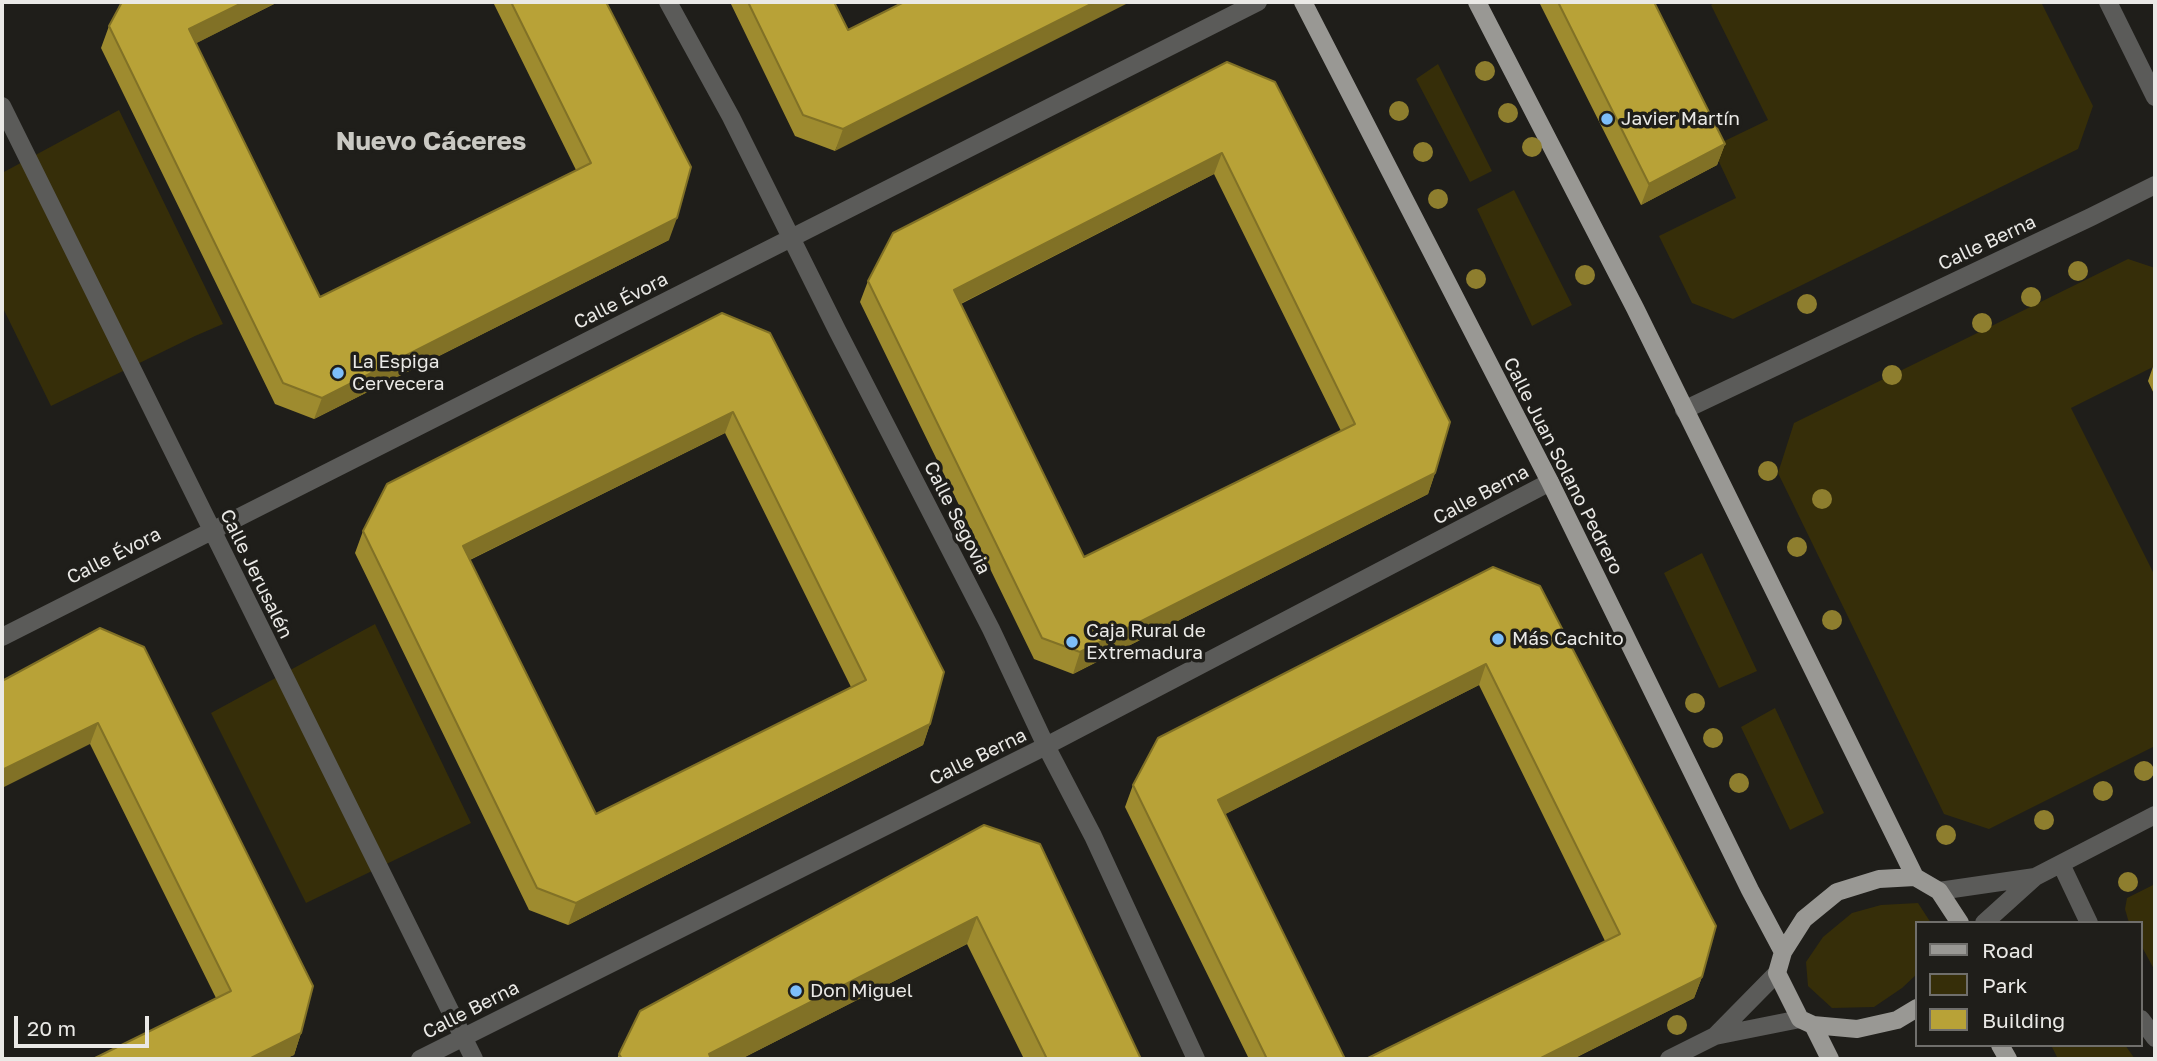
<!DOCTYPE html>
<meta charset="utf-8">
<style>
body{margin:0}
#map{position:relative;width:2157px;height:1061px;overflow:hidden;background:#1f1e1a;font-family:"Golos Text",sans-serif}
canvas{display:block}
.frame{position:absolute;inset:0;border:4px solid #eae9e6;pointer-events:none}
.legend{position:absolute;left:1915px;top:921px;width:228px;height:126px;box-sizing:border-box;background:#1f1e1a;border:2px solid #706f6c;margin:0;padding:9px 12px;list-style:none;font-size:21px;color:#eae9e6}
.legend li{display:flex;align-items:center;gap:14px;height:35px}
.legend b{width:35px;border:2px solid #706f6c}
.scale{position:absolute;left:14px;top:1016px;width:135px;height:32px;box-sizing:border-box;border:4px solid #eae9e6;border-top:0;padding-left:9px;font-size:21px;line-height:24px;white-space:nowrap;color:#eae9e6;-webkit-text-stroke:5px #1f1e1a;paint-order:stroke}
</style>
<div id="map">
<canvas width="2157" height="1061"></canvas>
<div class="frame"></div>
<ul class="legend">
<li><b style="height:9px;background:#999894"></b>Road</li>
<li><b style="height:19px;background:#362e09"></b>Park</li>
<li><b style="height:19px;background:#b8a237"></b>Building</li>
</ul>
<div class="scale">20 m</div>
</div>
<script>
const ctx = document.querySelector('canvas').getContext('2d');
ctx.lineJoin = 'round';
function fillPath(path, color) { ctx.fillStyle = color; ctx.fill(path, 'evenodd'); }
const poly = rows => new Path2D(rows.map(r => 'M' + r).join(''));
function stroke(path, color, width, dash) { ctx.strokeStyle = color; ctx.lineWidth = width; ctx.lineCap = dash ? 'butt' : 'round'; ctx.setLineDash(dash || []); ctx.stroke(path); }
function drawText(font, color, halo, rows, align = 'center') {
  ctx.font = font + ' "Golos Text",sans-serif'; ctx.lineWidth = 7; ctx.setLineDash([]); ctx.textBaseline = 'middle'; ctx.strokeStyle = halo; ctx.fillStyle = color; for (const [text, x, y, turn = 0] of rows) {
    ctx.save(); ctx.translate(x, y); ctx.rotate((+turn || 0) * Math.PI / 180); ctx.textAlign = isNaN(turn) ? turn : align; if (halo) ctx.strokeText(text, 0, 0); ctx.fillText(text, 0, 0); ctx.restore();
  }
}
const green = poly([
 [1716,2,2041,2,2093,106,2078,149,1733,319,1692,303,1659,236,1736,198,1712,147,1768,120,1711,5],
 [1438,64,1492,171,1470,182,1416,79],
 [119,110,223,324,195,336,51,406,2,306,2,173],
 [1514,190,1572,305,1532,326,1477,209],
 [2128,259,2155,268,2155,366,2071,408,2155,576,2155,746,1989,829,1944,814,1778,473,1794,423],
 [1702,553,1757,671,1719,688,1664,573],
 [375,624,471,823,306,903,211,713],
 [1775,708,1824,813,1790,830,1741,727],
 [2155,884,2155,971,2141,945,2141,923,2129,923,2125,909,2127,898],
 [1918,903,1931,923,1917,923,1917,974,1902,988,1874,1007,1832,1008,1808,986,1806,962,1823,937,1852,913,1881,905],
 [2051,1045,2125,1045,2135,1059,2058,1059]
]);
const minor = poly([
 [668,2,731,117,837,330,991,629,1046,746,1093,836,1196,1059],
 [2108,2,2155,97],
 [2,106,474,1059],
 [1684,410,2091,217,2155,185],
 [2,637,1258,2],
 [2061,864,2089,923],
 [1939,891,2035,877,2155,815],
 [1984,923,2035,877],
 [2141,1019,2155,1038],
 [1715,1036,1777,973],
 [420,1059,1046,746,1550,482],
 [1669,1059,1715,1036,1800,1019]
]);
const major = poly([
 [1303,2,1550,482,1750,890,1783,952],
 [1477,2,1635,308,1915,877],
 [1917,1008,1897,1020,1857,1029,1813,1025,1800,1019,1777,973,1783,952,1804,919,1837,892,1879,879,1915,877,1939,891,1960,923],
 [1813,1025,1830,1059],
 [2000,1045,2008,1059]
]);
const trees = [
 [1485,71],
 [1399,111],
 [1508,113],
 [1532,147],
 [1423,152],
 [1438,199],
 [2078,271],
 [1585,275],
 [1476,279],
 [2031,297],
 [1807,304],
 [1982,323],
 [1892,375],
 [1768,471],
 [1822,499],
 [1797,547],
 [1832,620],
 [1695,703],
 [1713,738],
 [2144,771],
 [1739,783],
 [2103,791],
 [2044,820],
 [1946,835],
 [2128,882],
 [1677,1025]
];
const wall = poly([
 [122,2,278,2,196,43,320,297,576,170,493,2,606,2,669,240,314,419,275,404,101,48,109,26],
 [730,2,834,2,848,30,904,2,835,151,795,136],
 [1539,2,1654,2,1725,144,1717,165,1641,205],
 [1227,62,1435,473,1428,494,1073,674,1034,659,860,302,868,281],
 [1214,174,1341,431,1084,557,961,304],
 [722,313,930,724,923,745,568,925,529,910,355,553,363,531],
 [725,433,851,687,596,814,470,560],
 [2155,361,2155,396,2148,381],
 [1493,567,1702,977,1694,998,1573,1059,1366,1059,1605,941,1479,685,1225,814,1345,1059,1249,1059,1125,807,1133,785],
 [100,628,301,1033,294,1055,284,1059,93,1059,216,998,90,744],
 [984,825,1141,1059,1024,1059,967,944,741,1059,617,1059,619,1054]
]);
const shadedWall = poly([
 [244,2,278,2,181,51,189,29],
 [1095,2,1130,2,835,151,843,129],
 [1725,144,1717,165,1641,205,1649,184],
 [1222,153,1214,174,946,311,954,290],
 [677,218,669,240,314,419,322,398],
 [733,412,725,433,455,567,463,546],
 [1435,473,1428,494,1073,674,1080,652],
 [1486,664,1479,685,1210,822,1218,800],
 [98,723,90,744,2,788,2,770],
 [930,724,923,745,568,925,576,903],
 [977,917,967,944,741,1059,707,1059,709,1054],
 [1702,977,1694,998,1573,1059,1539,1059],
 [301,1033,294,1055,284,1059,249,1059]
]);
const building = poly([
 [122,2,244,2,189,29,320,297,591,163,511,2,606,2,691,167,677,218,322,398,283,383,109,26,122,2],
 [748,2,834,2,848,30,904,2,1095,2,843,129,803,115,748,2],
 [1558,2,1654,2,1725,144,1649,184,1558,2],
 [1227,62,1275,82,1450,422,1435,473,1080,652,1042,638,868,281,893,233,1227,62],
 [1222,153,1355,424,1084,557,954,290,1222,153],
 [722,313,770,333,944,672,930,724,576,903,537,888,363,531,387,484,722,313],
 [733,412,866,680,596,814,463,546,733,412],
 [1493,567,1540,586,1716,926,1702,977,1539,1059,1366,1059,1620,934,1486,664,1218,800,1345,1059,1267,1059,1133,785,1158,738,1493,567],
 [100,628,144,647,313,986,301,1033,249,1059,93,1059,231,991,98,723,2,770,2,681,100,628],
 [984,825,1040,844,1141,1059,1047,1059,977,917,709,1054,711,1059,622,1059,619,1054,640,1011,984,825]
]);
const markers = [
 [1607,119,7,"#7dbef9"],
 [338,373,7,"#7dbef9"],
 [1498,639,7,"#7dbef9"],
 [1072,642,7,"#7dbef9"],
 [796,991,7,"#7dbef9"]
];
const poiNames = [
 ["Javier Martín",1621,119],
 ["La Espiga",352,362],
 ["Cervecera",352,384],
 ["Caja Rural de",1086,631],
 ["Extremadura",1086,653],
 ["Más Cachito",1512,639],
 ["Don Miguel",810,991]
];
const streetNames = [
 ["Calle Berna",1987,243,-25],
 ["Calle Évora",621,301,-27],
 ["Calle Juan Solano Pedrero",1563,466,63],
 ["Calle Berna",1481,495,-28],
 ["Calle Segovia",957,518,63],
 ["Calle Évora",114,556,-27],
 ["Calle Jerusalén",256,574,64],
 ["Calle Berna",978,757,-26],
 ["Calle Berna",471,1010,-27]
];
const districtNames = [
 ["Nuevo Cáceres",431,142]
];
fillPath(green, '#362e09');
stroke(minor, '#5b5b59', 18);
stroke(major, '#999894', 18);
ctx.fillStyle = '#8e7e2e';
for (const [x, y] of trees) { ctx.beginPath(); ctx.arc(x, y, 10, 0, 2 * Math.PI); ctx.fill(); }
fillPath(wall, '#9e8b2f');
fillPath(shadedWall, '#817126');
fillPath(building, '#b8a237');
stroke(building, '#817126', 2);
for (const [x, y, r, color] of markers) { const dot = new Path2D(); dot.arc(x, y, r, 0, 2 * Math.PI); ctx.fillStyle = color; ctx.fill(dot); stroke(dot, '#1f1e1a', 2.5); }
drawText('19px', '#eae9e6', '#1f1e1a', poiNames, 'left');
drawText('19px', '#eae9e6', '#1f1e1a', streetNames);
drawText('bold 26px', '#cac9c3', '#1f1e1a', districtNames);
</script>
